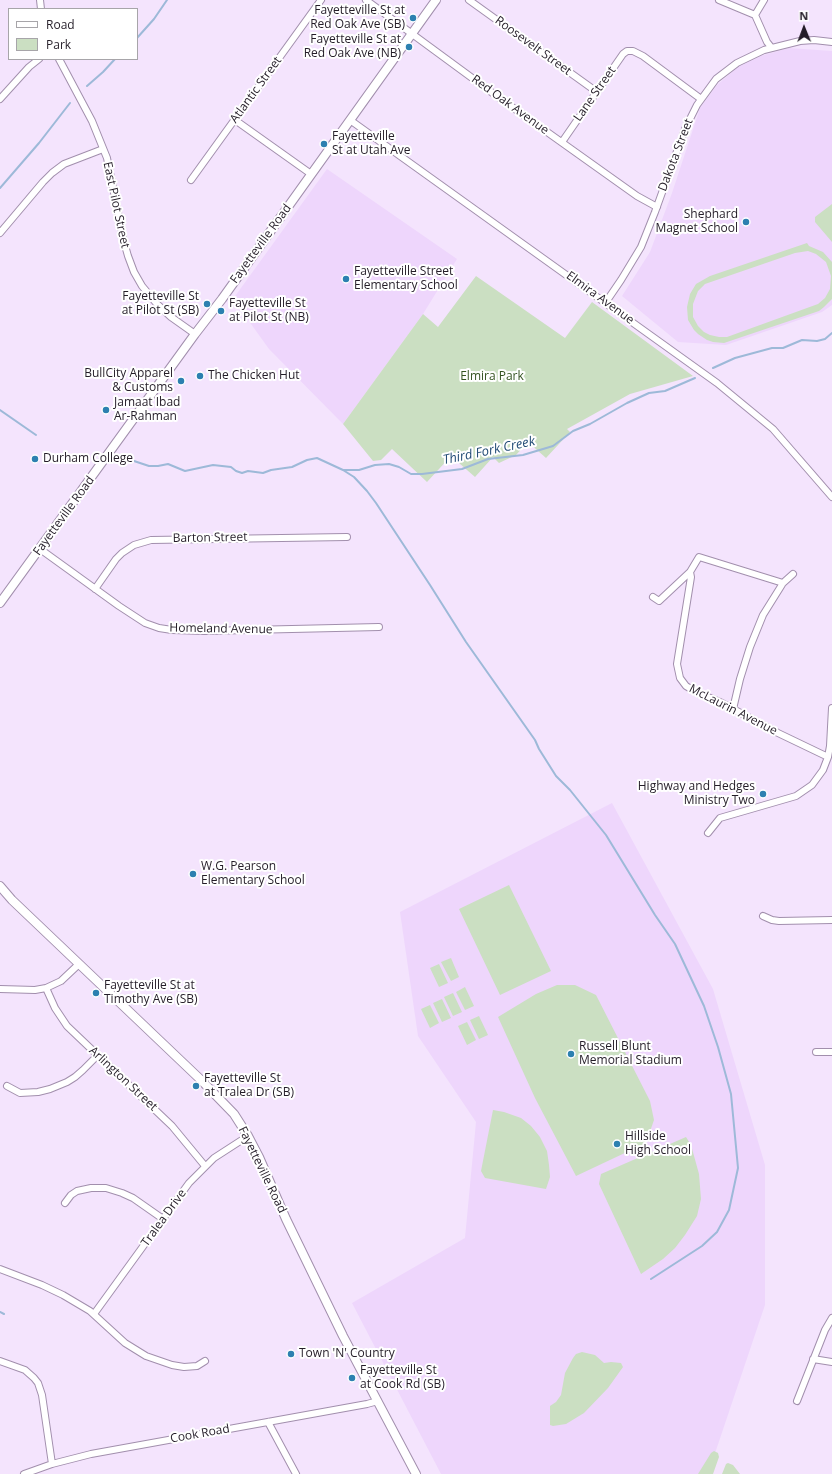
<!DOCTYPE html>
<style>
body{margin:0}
#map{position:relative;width:832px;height:1474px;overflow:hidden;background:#f4e4fd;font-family:"Open Sans",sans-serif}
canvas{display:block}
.legend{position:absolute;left:8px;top:8px;width:130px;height:52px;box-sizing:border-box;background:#fff;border:1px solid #a7a5a9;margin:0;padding:5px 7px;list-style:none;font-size:12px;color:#241d28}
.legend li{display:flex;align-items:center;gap:8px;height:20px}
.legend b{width:20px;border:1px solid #a7a5a9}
.north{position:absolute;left:784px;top:8px;width:40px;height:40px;-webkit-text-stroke:3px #fff;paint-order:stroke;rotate:359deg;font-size:11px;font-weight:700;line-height:16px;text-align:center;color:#241d28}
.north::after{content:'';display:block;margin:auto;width:14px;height:18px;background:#241d28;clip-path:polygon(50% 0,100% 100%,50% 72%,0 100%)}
</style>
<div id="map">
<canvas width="832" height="1474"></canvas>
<ul class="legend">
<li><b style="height:5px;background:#fff"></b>Road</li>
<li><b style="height:11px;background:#cbdfc2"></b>Park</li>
</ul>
<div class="north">N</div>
</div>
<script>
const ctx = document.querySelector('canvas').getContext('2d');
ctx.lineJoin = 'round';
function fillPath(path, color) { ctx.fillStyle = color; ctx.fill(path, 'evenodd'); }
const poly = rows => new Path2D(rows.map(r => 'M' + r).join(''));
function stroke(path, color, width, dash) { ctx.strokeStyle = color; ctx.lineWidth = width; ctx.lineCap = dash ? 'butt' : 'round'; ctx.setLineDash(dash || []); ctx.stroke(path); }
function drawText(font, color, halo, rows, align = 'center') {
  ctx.font = font + ' "Open Sans",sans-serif'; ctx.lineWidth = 4; ctx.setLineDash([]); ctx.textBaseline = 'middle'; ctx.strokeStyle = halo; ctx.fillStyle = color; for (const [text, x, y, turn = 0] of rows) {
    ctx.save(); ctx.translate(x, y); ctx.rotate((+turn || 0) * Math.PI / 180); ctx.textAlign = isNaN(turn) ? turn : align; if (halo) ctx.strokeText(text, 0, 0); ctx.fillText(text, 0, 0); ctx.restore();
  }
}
const built = poly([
 [789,48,832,51,832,305,822,312,726,345,678,342,622,296,650,252,672,193,700,108,717,85,738,67,761,56],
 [327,169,457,259,423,314,343,424,269,349,233,299],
 [612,803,713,989,765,1165,765,1305,708,1474,441,1474,352,1303,465,1238,476,1122,418,1036,400,912]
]);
const green = poly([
 [832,204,832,242,815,222,815,217],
 [807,243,809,246,823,252,832,262,832,299,824,307,819,311,724,343,713,342,707,340,698,334,694,330,688,320,687,307,690,294,696,284,710,276],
 [808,251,816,254,826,262,831,276,830,289,825,298,818,304,727,337,719,337,710,335,704,332,698,326,693,317,693,304,698,291,705,284,795,253],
 [476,276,565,338,592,302,693,376,630,394,567,429,570,432,546,458,528,442,516,455,499,463,493,457,475,477,451,456,427,482,392,449,381,460,373,461,343,424,423,314,438,327],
 [509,885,551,971,500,995,459,909],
 [451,958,459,977,451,981,441,962],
 [439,964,448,983,439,987,430,968],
 [557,985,575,985,596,995,650,1101,654,1120,646,1143,576,1176,535,1098,498,1017,536,994],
 [465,987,474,1006,465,1010,456,992],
 [453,993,462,1012,453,1016,444,997],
 [442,999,451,1018,442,1022,433,1003],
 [430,1005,439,1023,430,1028,421,1009],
 [479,1016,488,1035,479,1039,470,1020],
 [467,1022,476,1040,467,1045,458,1026],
 [493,1110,504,1112,521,1118,531,1126,540,1137,547,1151,549,1165,550,1177,546,1189,485,1178,481,1171],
 [686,1137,691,1145,699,1174,701,1199,697,1216,685,1235,675,1248,663,1259,641,1274,599,1184,601,1174],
 [582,1352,595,1355,604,1363,611,1362,621,1363,623,1367,608,1388,584,1413,566,1424,553,1426,550,1425,550,1406,556,1402,561,1395,565,1373,573,1358,576,1354],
 [714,1451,718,1453,719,1457,713,1474,698,1474,711,1453],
 [728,1463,733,1465,740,1474,722,1474,726,1464]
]);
const stream = poly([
 [137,38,154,19,167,0],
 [87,86,103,72,115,59],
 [0,188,39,143,70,103],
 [713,368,735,358,772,348,783,348,802,340,817,341,825,339,832,333],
 [0,410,36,435],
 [114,458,131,460,149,466,158,466,168,464,185,471,213,465,231,467,236,471,242,473,248,471,263,473,271,470,292,467,307,460,317,458,343,470,359,470,375,465,389,464,399,467,411,474,422,474,462,469,488,459,523,455,553,446,573,431,590,424,627,403,649,393,665,391,695,378],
 [343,470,354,477,367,491,376,503,430,585,466,642,535,740,539,749,556,776,570,790,606,835,655,915,675,944,704,1006,718,1047,731,1094,738,1168,729,1210,717,1232,702,1246,651,1279],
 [0,1312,4,1314]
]);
const street = poly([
 [40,0,41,9],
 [366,0,498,97,637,196,657,207],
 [469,0,597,92],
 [719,0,755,15,767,42,771,47],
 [755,15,764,0],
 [59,59,92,121,107,158,124,242,128,256,134,272,142,286,157,304,171,317,195,334],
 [0,99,29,67,39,59],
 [235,120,311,174],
 [350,120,717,383,773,429,832,497],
 [562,142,623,54,627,51,633,51,643,56,701,99],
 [191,180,321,0],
 [0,233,43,182,52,173,64,164,103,149],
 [606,302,621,280,641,247,655,212,685,129,697,105,716,79,737,63,764,50,800,41,814,40,832,42],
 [40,549,119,606,145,623,159,628,172,630,205,631,379,627],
 [690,572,699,557,783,583],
 [95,589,116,559,122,553,134,545,151,540,347,537],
 [653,597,659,601,690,572,691,577,677,664,680,678,686,686,696,692,722,703,778,733,828,757],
 [733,709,740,679,750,647,763,615,783,583,793,574],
 [708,833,720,818,796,796,812,785,823,770,828,757,830,746,832,708],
 [763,916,772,920,779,921,832,920],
 [46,988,55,1008,67,1026,172,1126,205,1166],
 [0,989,35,990,46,988,61,981,79,964],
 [816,1052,832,1052],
 [7,1086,20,1093,38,1092,50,1089,67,1082,75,1077,83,1070,97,1056],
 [65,1203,71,1195,77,1191,91,1188,106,1188,122,1193,133,1198,163,1219],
 [0,1269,42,1285,63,1295,90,1311,125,1343,146,1356,172,1365,184,1367,197,1366,205,1361],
 [94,1314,189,1183,214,1158,248,1136],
 [813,1359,832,1362],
 [0,1361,25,1370,34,1378,38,1383,42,1395,52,1464],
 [797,1401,825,1330,832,1318],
 [268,1422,296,1474],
 [24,1474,52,1464,91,1454,367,1404,378,1401]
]);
const secondary = poly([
 [0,603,195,334,222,299,436,0],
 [0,886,12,900,201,1080,234,1114,248,1136,259,1157,286,1219,343,1336,416,1474]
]);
const markers = [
 [413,18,4,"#2c80b0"],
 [409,47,4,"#2c80b0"],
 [324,144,4,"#2c80b0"],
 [746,222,4,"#2c80b0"],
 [346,279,4,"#2c80b0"],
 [207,304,4,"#2c80b0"],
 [221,311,4,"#2c80b0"],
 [200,376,4,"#2c80b0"],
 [181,381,4,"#2c80b0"],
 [106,410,4,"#2c80b0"],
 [35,459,4,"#2c80b0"],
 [763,794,4,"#2c80b0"],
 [193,874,4,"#2c80b0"],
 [96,993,4,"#2c80b0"],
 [571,1054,4,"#2c80b0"],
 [196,1086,4,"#2c80b0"],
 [617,1144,4,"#2c80b0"],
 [291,1354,4,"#2c80b0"],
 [352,1378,4,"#2c80b0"]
];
const poiNames = [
 ["Fayetteville St at",405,11,"right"],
 ["Red Oak Ave (SB)",405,25,"right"],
 ["Fayetteville St at",401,40,"right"],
 ["Red Oak Ave (NB)",401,54,"right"],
 ["Fayetteville",332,137],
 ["St at Utah Ave",332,151],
 ["Shephard",738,215,"right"],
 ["Magnet School",738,229,"right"],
 ["Fayetteville Street",354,272],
 ["Elementary School",354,286],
 ["Fayetteville St",199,297,"right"],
 ["at Pilot St (SB)",199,311,"right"],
 ["Fayetteville St",229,304],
 ["at Pilot St (NB)",229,318],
 ["BullCity Apparel",173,374,"right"],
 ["& Customs",173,388,"right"],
 ["The Chicken Hut",208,376],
 ["Jamaat Ibad",114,403],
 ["Ar-Rahman",114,417],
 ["Durham College",43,459],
 ["Highway and Hedges",755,787,"right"],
 ["Ministry Two",755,801,"right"],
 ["W.G. Pearson",201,867],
 ["Elementary School",201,881],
 ["Fayetteville St at",104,986],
 ["Timothy Ave (SB)",104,1000],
 ["Russell Blunt",579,1047],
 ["Memorial Stadium",579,1061],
 ["Fayetteville St",204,1079],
 ["at Tralea Dr (SB)",204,1093],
 ["Hillside",625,1137],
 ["High School",625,1151],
 ["Town 'N' Country",299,1354],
 ["Fayetteville St",360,1371],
 ["at Cook Rd (SB)",360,1385]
];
const streetNames = [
 ["Roosevelt Street",533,46,36],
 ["Atlantic Street",256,90,-54],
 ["Lane Street",595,94,-55],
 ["Red Oak Avenue",510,105,36],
 ["Dakota Street",676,155,-69],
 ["East Pilot Street",116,205,78],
 ["Fayetteville Road",261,244,-54],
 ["Elmira Avenue",600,298,36],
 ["Fayetteville Road",64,516,-54],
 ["Barton Street",210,538,-1],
 ["Homeland Avenue",221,629,1],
 ["McLaurin Avenue",733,710,27],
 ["Arlington Street",123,1079,43],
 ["Fayetteville Road",262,1170,64],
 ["Tralea Drive",164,1218,-54],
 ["Cook Road",200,1434,-10]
];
const parkNames = [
 ["Elmira Park",492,377]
];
const waterNames = [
 ["Third Fork Creek",489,451,-12]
];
fillPath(built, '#eed6fc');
fillPath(green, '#cbdfc2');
stroke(stream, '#9db9d8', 2);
stroke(street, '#a28fad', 8);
stroke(secondary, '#a28fad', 10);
stroke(street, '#fff', 6);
stroke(secondary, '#fff', 8);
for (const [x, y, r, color] of markers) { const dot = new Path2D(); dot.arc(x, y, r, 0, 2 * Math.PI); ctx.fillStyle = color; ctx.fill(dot); stroke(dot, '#fff', 1.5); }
drawText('12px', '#241d28', '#fff', poiNames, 'left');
drawText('12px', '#241d28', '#fff', streetNames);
drawText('12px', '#345321', '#fff', parkNames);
drawText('italic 13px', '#234c76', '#fff', waterNames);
</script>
